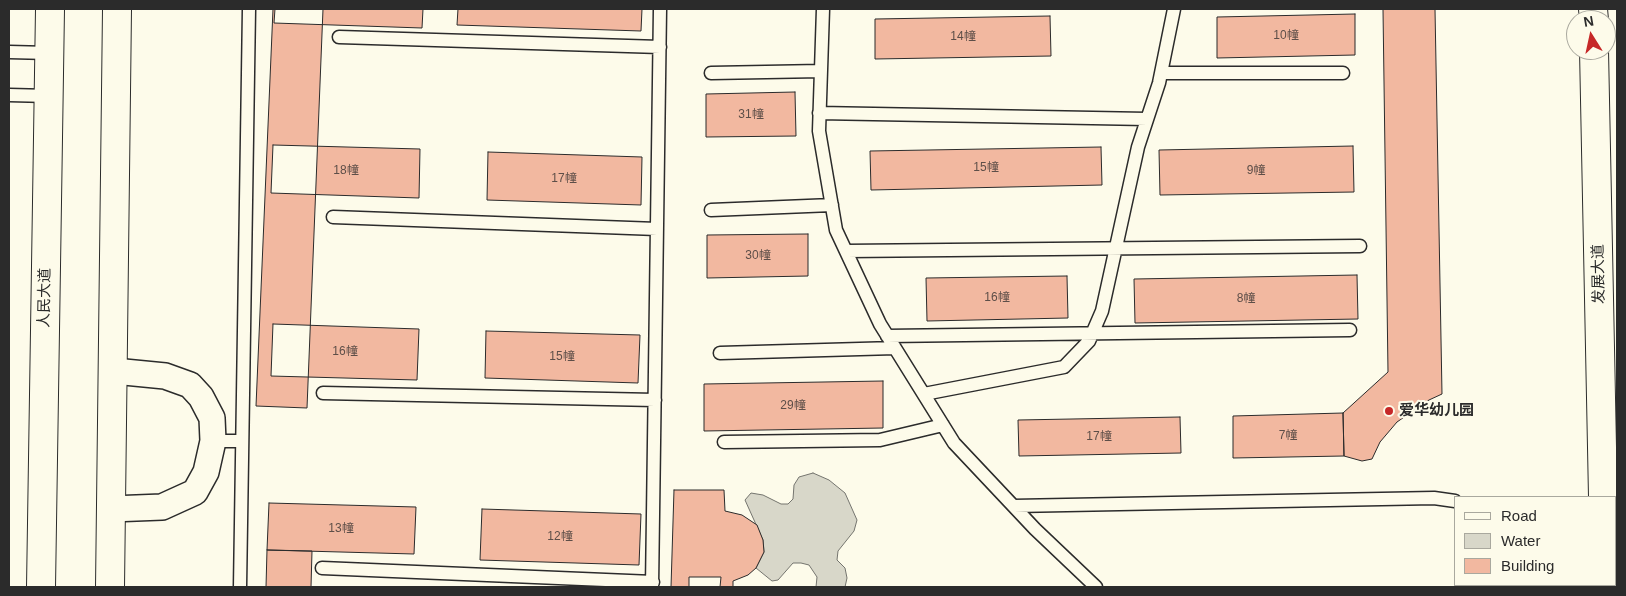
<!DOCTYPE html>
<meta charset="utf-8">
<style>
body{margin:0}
#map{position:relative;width:1626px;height:596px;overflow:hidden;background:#fdfbea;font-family:Helvetica,sans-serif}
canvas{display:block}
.frame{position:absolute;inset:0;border:10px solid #2b2b2b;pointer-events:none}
.legend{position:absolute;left:1454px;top:496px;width:162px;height:90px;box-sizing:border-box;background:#fdfbea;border:1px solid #a9a89e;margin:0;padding:6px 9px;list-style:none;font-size:15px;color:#2b2b2b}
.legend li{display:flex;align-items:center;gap:10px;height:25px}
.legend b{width:25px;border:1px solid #a9a89e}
.north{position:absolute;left:1566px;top:10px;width:50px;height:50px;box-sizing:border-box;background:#fdfbea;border:1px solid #a9a89e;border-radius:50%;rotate:350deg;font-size:14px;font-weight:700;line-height:20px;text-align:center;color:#2b2b2b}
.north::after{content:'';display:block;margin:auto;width:18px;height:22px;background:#c62828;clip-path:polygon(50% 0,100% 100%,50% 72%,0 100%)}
</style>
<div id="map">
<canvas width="1626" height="596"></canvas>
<div class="frame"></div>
<ul class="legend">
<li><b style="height:6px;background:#fdfbea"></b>Road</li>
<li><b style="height:14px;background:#d8d7c9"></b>Water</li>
<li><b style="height:14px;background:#f2b8a0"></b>Building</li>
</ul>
<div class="north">N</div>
</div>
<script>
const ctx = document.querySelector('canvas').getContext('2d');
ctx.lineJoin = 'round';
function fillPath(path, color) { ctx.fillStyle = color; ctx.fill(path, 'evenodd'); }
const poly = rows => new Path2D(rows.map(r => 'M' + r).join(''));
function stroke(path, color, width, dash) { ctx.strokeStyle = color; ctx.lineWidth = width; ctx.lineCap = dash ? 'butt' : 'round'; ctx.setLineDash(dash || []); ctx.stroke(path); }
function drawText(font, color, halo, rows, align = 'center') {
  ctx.font = font + ' Helvetica,"Noto Sans SC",sans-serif'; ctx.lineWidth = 4; ctx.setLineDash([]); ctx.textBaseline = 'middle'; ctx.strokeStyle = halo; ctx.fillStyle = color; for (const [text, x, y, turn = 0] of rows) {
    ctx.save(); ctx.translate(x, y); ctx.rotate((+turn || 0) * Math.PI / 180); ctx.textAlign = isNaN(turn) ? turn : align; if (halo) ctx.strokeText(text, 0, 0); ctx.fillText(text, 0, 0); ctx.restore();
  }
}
const water = poly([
 [813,473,829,480,845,493,857,520,854,531,838,551,837,560,845,568,847,578,845,587,816,587,817,577,809,565,801,563,793,563,778,580,772,581,756,568,764,552,763,540,745,500,751,493,763,495,781,504,788,504,793,499,794,485,799,477,813,473]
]);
const building = poly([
 [273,9,323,9,307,408,256,406,273,9],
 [275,9,423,9,422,28,274,23,275,9],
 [458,9,642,9,641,31,457,25,458,9],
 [1383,9,1435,9,1442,394,1429,400,1397,422,1380,442,1372,459,1362,461,1344,456,1343,413,1388,372,1383,9],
 [1355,14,1355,55,1217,58,1217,17,1355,14],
 [1050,16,1051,56,875,59,875,19,1050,16],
 [795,92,796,136,706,137,706,94,795,92],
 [273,145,420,149,419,198,271,193,273,145],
 [1353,146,1354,192,1160,195,1159,150,1353,146],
 [1101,147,1102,185,871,190,870,151,1101,147],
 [488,152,642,157,641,205,487,200,488,152],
 [808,234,808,276,707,278,707,235,808,234],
 [1357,275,1358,319,1135,323,1134,279,1357,275],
 [1067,276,1068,318,927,321,926,278,1067,276],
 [273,324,419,329,417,380,271,376,273,324],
 [486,331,640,335,638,383,485,378,486,331],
 [883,381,883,428,704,431,704,384,883,381],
 [1343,413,1344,456,1233,458,1233,416,1343,413],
 [1180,417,1181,453,1019,456,1018,420,1180,417],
 [674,490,724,490,725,511,742,515,757,525,763,540,764,552,756,568,748,575,733,581,733,587,720,587,721,577,689,577,689,587,671,587,674,490],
 [269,503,416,507,414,554,267,550,269,503],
 [482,509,641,514,639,565,480,560,482,509],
 [267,550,312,551,311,587,266,587,267,550]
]);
const service = poly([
 [823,9,819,131,836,230,880,324,954,443,1035,529,1096,587],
 [339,37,660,47],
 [9,52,49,53],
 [711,73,821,71],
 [1161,73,1343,73],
 [9,95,49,96],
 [819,113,1147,119],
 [711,210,832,205],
 [333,217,657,229],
 [846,251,1360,246],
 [887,336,1350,330],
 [720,353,895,348],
 [323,393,655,400],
 [924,394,1064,367,1089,341,1102,311,1138,147,1159,83,1174,9],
 [213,441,242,441],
 [724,442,880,440,943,425],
 [1014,506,1434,498,1455,501],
 [322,568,653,582],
 [240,587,249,9],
 [652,587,660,9],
 [1492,587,1493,585]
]);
const minor = poly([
 [111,509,162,507,195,492,206,472,213,441,212,418,201,397,190,385,165,376,114,371]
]);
const secondary = poly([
 [41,587,50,9],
 [110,587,117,9]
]);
const primary = poly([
 [1593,9,1594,20],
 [1594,50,1603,497],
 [1603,585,1603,587]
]);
const markers = [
 [1389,411,5,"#c62828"]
];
const numberNames = [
 ["10幢",1286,36],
 ["14幢",963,37],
 ["31幢",751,115],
 ["15幢",986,168],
 ["18幢",346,171],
 ["9幢",1256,171],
 ["17幢",564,179],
 ["30幢",758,256],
 ["16幢",997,298],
 ["8幢",1246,299],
 ["16幢",345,352],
 ["15幢",562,357],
 ["29幢",793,406],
 ["7幢",1288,436],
 ["17幢",1099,437],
 ["13幢",341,529],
 ["12幢",560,537]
];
const streetNames = [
 ["发展大道",1599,274,-91],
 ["人民大道",45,298,-89]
];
const poiNames = [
 ["爱华幼儿园",1399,411]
];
fillPath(water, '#d8d7c9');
stroke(water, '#74746e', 1);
fillPath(building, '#f2b8a0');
stroke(building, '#2b2b2b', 1);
stroke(service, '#2b2b2b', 15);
stroke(minor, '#2b2b2b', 28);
stroke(secondary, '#2b2b2b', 30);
stroke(primary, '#2b2b2b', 30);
stroke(service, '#fdfbea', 12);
stroke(minor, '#fdfbea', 25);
stroke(secondary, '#fdfbea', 28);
stroke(primary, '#fdfbea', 28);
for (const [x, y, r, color] of markers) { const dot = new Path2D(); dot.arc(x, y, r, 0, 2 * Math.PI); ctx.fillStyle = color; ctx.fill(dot); stroke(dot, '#fdfbea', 2); }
drawText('12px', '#5d4e48', null, numberNames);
drawText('15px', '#2b2b2b', '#fdfbea', streetNames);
drawText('bold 15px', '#2b2b2b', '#fdfbea', poiNames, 'left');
</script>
